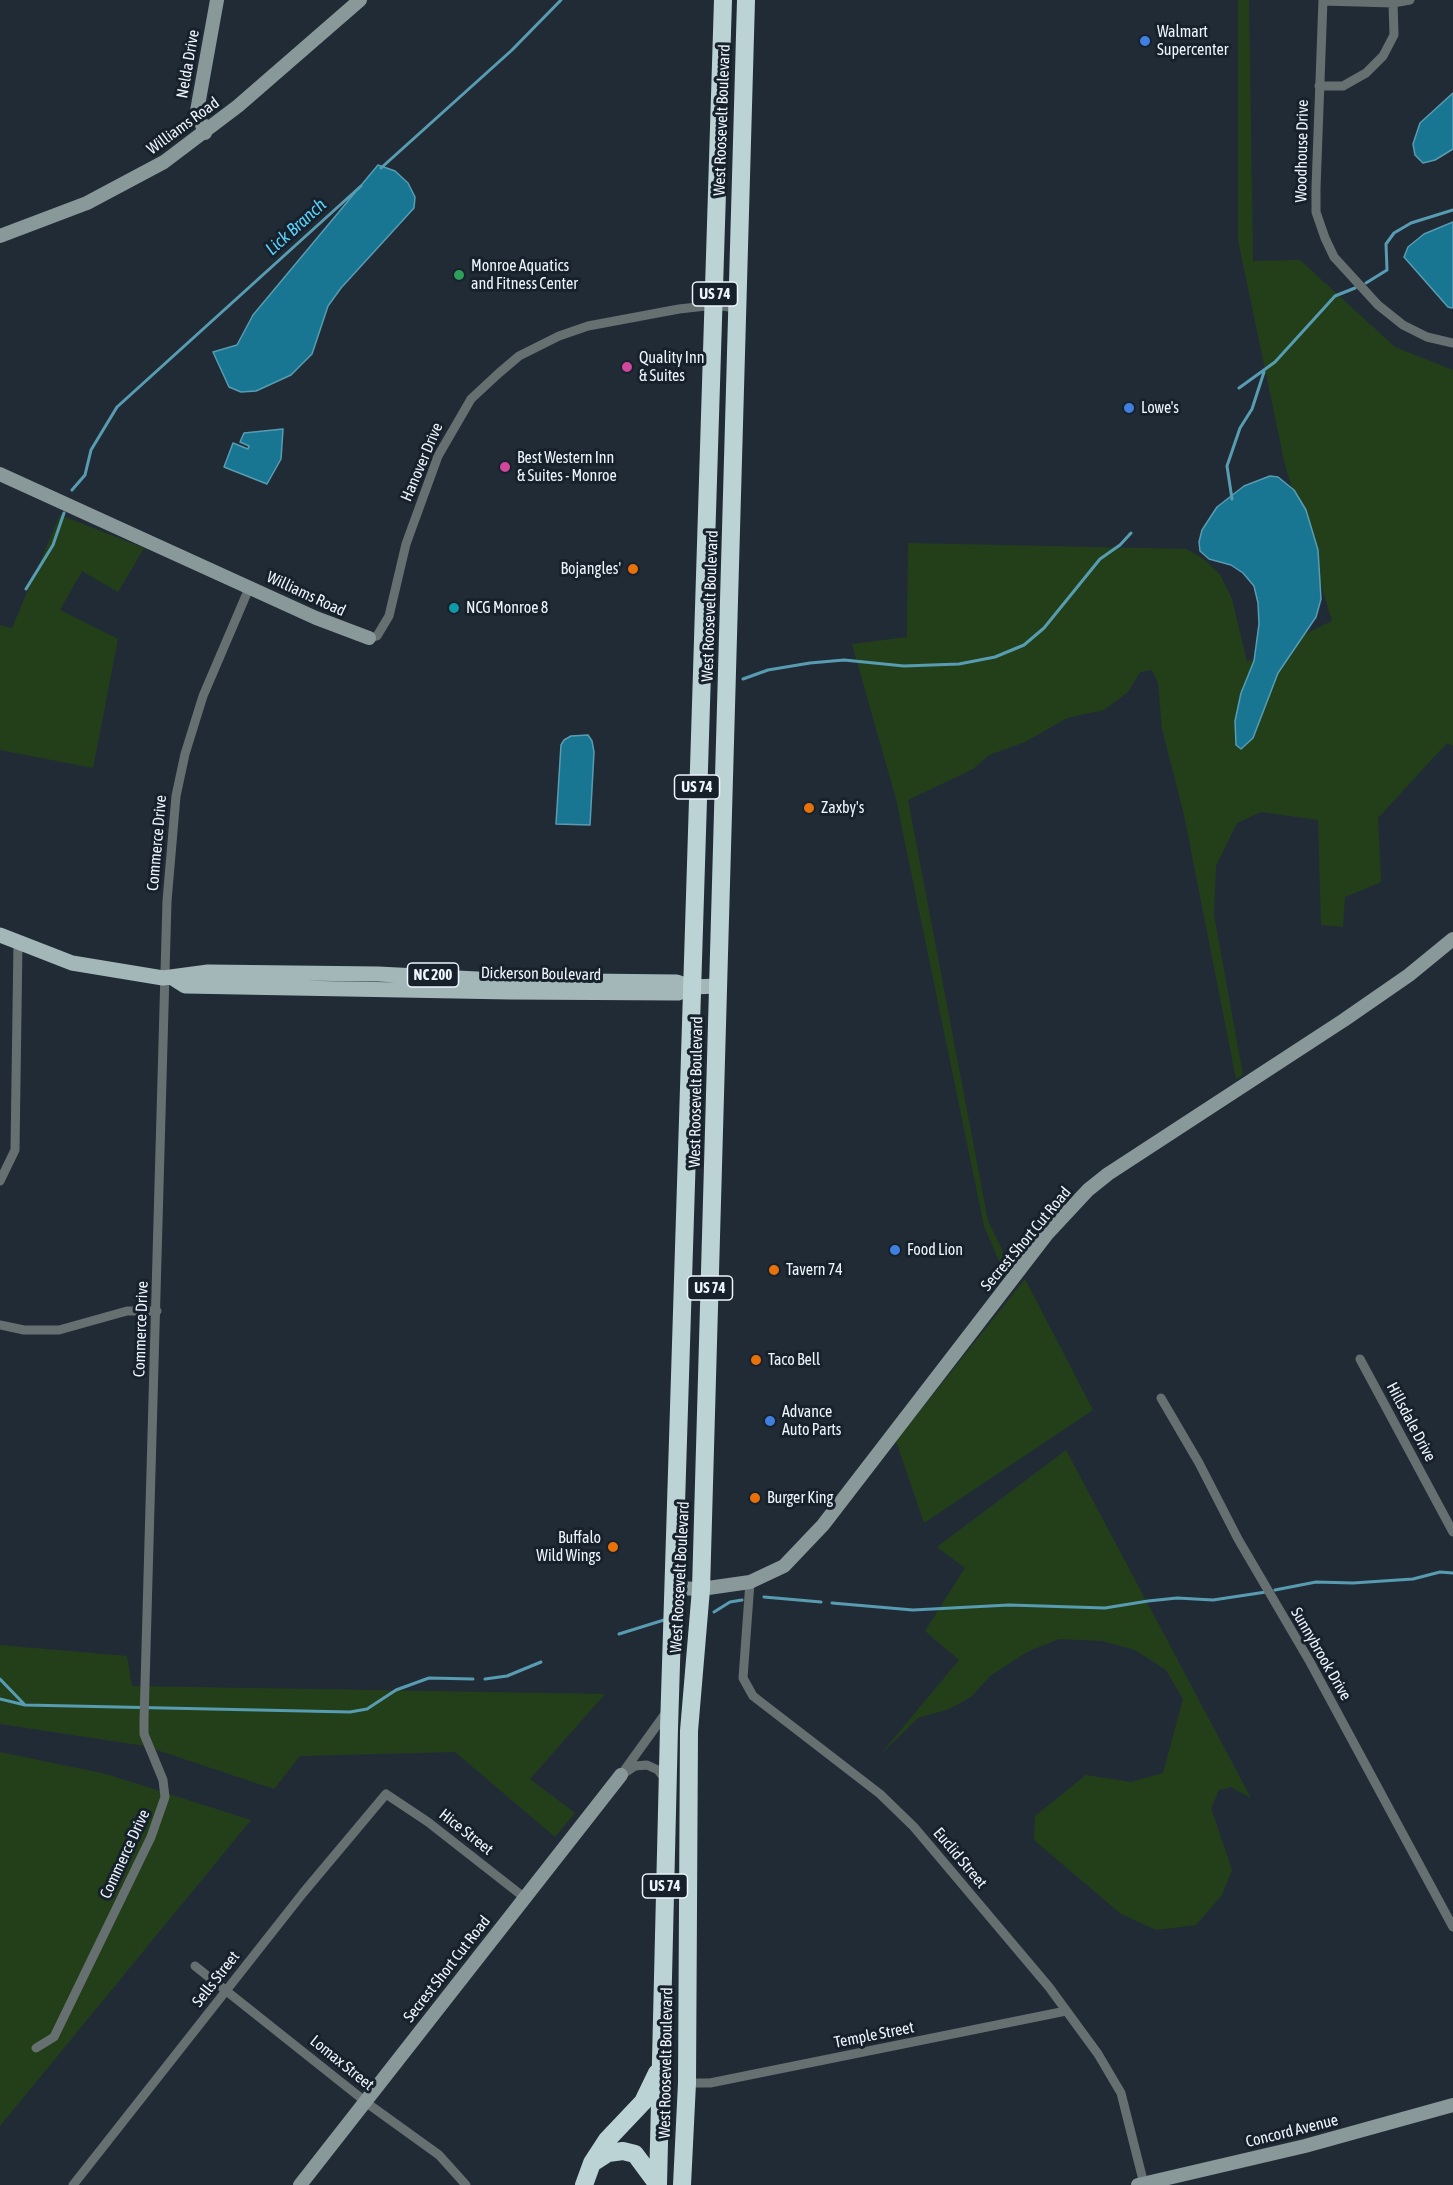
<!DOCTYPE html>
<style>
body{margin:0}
canvas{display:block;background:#212b36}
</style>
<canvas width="1453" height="2185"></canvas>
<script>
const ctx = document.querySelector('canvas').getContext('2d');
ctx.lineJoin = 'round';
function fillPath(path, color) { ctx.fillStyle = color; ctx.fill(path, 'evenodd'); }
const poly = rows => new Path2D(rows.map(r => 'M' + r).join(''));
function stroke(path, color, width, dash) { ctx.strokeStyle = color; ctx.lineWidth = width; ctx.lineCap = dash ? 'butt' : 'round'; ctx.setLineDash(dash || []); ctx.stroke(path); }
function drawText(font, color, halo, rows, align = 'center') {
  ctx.font = font + ' "Asap Condensed",sans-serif'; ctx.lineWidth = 6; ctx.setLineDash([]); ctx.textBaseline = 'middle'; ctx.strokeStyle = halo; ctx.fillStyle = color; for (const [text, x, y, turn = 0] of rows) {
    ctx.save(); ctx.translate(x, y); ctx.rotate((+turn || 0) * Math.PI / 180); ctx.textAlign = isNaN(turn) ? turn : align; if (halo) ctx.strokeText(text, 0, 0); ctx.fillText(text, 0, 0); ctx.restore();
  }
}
const green = poly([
 [1238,0,1249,0,1253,261,1300,260,1395,347,1453,370,1453,746,1447,743,1378,818,1381,882,1345,897,1343,927,1321,925,1318,820,1261,812,1237,823,1216,866,1214,915,1243,1075,1236,1079,1184,815,1162,729,1158,683,1152,670,1140,672,1128,692,1104,710,1067,718,1025,742,989,755,973,769,908,800,988,1221,1009,1264,1003,1270,984,1226,896,799,852,644,907,637,908,543,1186,549,1204,559,1220,575,1232,599,1247,662,1332,621,1285,465,1238,240],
 [60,515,144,548,118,592,82,571,60,610,118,639,93,768,0,750,0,625,12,628],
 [1025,1279,1093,1410,924,1523,896,1441],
 [1066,1450,1251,1798,1231,1787,1219,1790,1211,1808,1232,1870,1222,1895,1196,1925,1156,1930,1121,1914,1034,1840,1035,1816,1086,1775,1131,1782,1163,1773,1183,1699,1166,1670,1135,1650,1102,1641,1059,1639,1027,1652,990,1676,971,1697,949,1709,918,1718,880,1755,959,1660,925,1631,965,1568,937,1547],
 [0,1645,127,1656,132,1686,605,1694,530,1779,575,1813,555,1837,455,1752,300,1756,274,1789,145,1746,0,1724],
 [0,1752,106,1774,251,1820,0,2126]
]);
const water = poly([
 [1453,93,1453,149,1435,160,1423,163,1415,155,1413,144,1420,123,1453,93],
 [378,165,395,171,408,183,415,197,414,208,341,288,328,306,312,354,291,375,256,391,241,392,229,387,213,352,237,345,253,315,378,165],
 [1453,222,1453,307,1452,308,1448,307,1404,257,1408,247,1424,234,1453,222],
 [283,429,281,459,267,484,224,467,233,443,248,449,249,446,240,442,244,433,283,429],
 [1270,476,1278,477,1294,490,1306,510,1318,550,1321,599,1316,617,1278,673,1253,738,1241,749,1236,745,1235,721,1241,693,1254,661,1259,624,1258,603,1254,586,1243,573,1231,565,1209,559,1200,551,1199,542,1202,530,1217,507,1244,486,1270,476],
 [588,735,592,741,594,752,590,825,556,824,561,745,564,740,571,736,588,735]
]);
const stream = poly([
 [381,168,512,50,561,0],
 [1366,283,1387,270,1386,244,1394,233,1411,223,1453,210],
 [1239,388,1275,362,1335,296,1355,288],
 [72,490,85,475,91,450,117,407,361,186],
 [1232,499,1227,466,1240,428,1252,409,1264,372],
 [26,589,53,545,64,513],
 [743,679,768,670,810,663,844,660,904,666,959,664,995,657,1024,645,1044,628,1100,559,1120,545,1131,533],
 [1275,1590,1316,1582,1353,1583,1413,1579,1440,1572,1453,1573],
 [764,1597,821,1602],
 [832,1603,913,1610,1009,1605,1105,1608,1148,1601,1177,1598,1213,1600,1266,1592],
 [714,1612,730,1602,742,1600],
 [619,1634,664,1620],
 [0,1679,24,1704],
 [485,1679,507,1676,541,1662],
 [0,1699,25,1705,350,1712,367,1709,396,1690,429,1678,473,1679]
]);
const street = poly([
 [1323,0,1316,188,1316,212,1325,238,1334,257,1378,305,1403,325,1427,337,1453,343],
 [1323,1,1393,3,1410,0],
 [1319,86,1343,86,1366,73,1383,56,1394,35,1393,3],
 [369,638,377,636,389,616,406,544,438,456,471,399,499,373,519,356,559,336,588,326,679,309,715,305,736,308],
 [0,1181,15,1150,18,942],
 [0,1325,24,1330,59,1330,127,1311,157,1311],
 [1360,1359,1453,1532],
 [1161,1398,1199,1463,1238,1539,1310,1662,1453,1927],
 [750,1582,743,1678,753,1696,880,1794,914,1827,1049,1987,1098,2054,1121,2093,1144,2184],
 [626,1772,635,1766,647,1765,658,1770,665,1779],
 [621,1775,665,1714],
 [195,1966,371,2106,439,2155,466,2185],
 [36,2048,54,2037,151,1837,165,1797,163,1780,144,1734,144,1720,167,901,176,796,185,754,203,696,250,586],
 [687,2083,710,2083,1066,2011],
 [73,2185,303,1893,386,1794,428,1822,525,1898]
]);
const secondary = poly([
 [205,133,197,111,217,0],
 [0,236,87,203,164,162,238,106,360,0],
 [0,474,316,618,369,638],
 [675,1588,701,1589,750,1582,784,1566,823,1525,1047,1234,1088,1190,1108,1174,1344,1020,1409,975,1453,939],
 [300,2185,621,1775],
 [1138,2185,1305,2146,1453,2105]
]);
const primary = poly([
 [0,935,72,963,163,978,208,972,378,974,497,980,677,982,692,987,718,986],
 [174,979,185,986,510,992,678,993,692,987]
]);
const highway = poly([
 [594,2162,608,2153,623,2151,635,2154,658,2185],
 [584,2185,592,2163,607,2140,643,2102,657,2073],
 [658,2185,669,1728,723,0],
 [682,2185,687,2083,689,1731,701,1589,746,0]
]);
const markers = [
 [1145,41,6,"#3f7fe0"],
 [459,275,6,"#2e9e5b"],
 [627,367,6,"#d1479c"],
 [1129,408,6,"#3f7fe0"],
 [505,467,6,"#d1479c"],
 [633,569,6,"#e8710a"],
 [454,608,6,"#0f9aa8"],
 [809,808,6,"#e8710a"],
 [895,1250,6,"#3f7fe0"],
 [774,1270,6,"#e8710a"],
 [756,1360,6,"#e8710a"],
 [770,1421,6,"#3f7fe0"],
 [755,1498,6,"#e8710a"],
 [613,1547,6,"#e8710a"]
];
const shields = [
 [715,294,45],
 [697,787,45],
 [433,975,51],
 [710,1288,45],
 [665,1886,45]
];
const shieldNames = [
 ["US 74",715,294],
 ["US 74",697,787],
 ["NC 200",433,975],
 ["US 74",710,1288],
 ["US 74",665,1886]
];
const poiNames = [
 ["Walmart",1157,32],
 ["Supercenter",1157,50],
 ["Monroe Aquatics",471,266],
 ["and Fitness Center",471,284],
 ["Quality Inn",639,358],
 ["& Suites",639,376],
 ["Lowe's",1141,408],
 ["Best Western Inn",517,458],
 ["& Suites - Monroe",517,476],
 ["Bojangles'",621,569,"right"],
 ["NCG Monroe 8",466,608],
 ["Zaxby's",821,808],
 ["Food Lion",907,1250],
 ["Tavern 74",786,1270],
 ["Taco Bell",768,1360],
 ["Advance",782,1412],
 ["Auto Parts",782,1430],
 ["Burger King",767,1498],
 ["Buffalo",601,1538,"right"],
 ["Wild Wings",601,1556,"right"]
];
const streetNames = [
 ["Nelda Drive",188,64,-80],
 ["West Roosevelt Boulevard",722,120,-88],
 ["Williams Road",183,126,-36],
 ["Woodhouse Drive",1302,151,-89],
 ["Hanover Drive",422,462,-67],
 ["Williams Road",306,594,25],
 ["West Roosevelt Boulevard",710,606,-88],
 ["Commerce Drive",157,843,-85],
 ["Dickerson Boulevard",541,974,1],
 ["West Roosevelt Boulevard",696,1092,-89],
 ["Secrest Short Cut Road",1026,1239,-50],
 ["Commerce Drive",141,1329,-88],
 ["Hillsdale Drive",1411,1422,62],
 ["West Roosevelt Boulevard",680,1577,-87],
 ["Sunnybrook Drive",1321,1654,60],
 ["Hice Street",466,1832,38],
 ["Commerce Drive",125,1854,-65],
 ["Euclid Street",960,1858,50],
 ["Secrest Short Cut Road",447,1969,-52],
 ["Sells Street",216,1979,-52],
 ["Temple Street",874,2035,-11],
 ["Lomax Street",342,2063,39],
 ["West Roosevelt Boulevard",666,2063,-89],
 ["Concord Avenue",1292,2131,-14]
];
const waterNames = [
 ["Lick Branch",296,227,-42]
];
fillPath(green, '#223f1a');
fillPath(water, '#187692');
stroke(water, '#589cb2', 1.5);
stroke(stream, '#589cb2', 3);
stroke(street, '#677071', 9);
stroke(secondary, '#899899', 14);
stroke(primary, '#a3b7b8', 15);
stroke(highway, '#bbd3d5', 18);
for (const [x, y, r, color] of markers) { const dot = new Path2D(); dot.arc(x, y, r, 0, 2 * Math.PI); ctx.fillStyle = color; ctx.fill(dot); stroke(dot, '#17212c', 2); }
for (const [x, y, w] of shields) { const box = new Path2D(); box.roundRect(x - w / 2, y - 12, w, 24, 4.5); ctx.fillStyle = '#17212c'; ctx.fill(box); stroke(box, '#edf4fc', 1.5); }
drawText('bold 15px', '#edf4fc', null, shieldNames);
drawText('16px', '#edf4fc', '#17212c', poiNames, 'left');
drawText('16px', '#edf4fc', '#17212c', streetNames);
drawText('italic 18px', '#57d1fb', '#17212c', waterNames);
</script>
